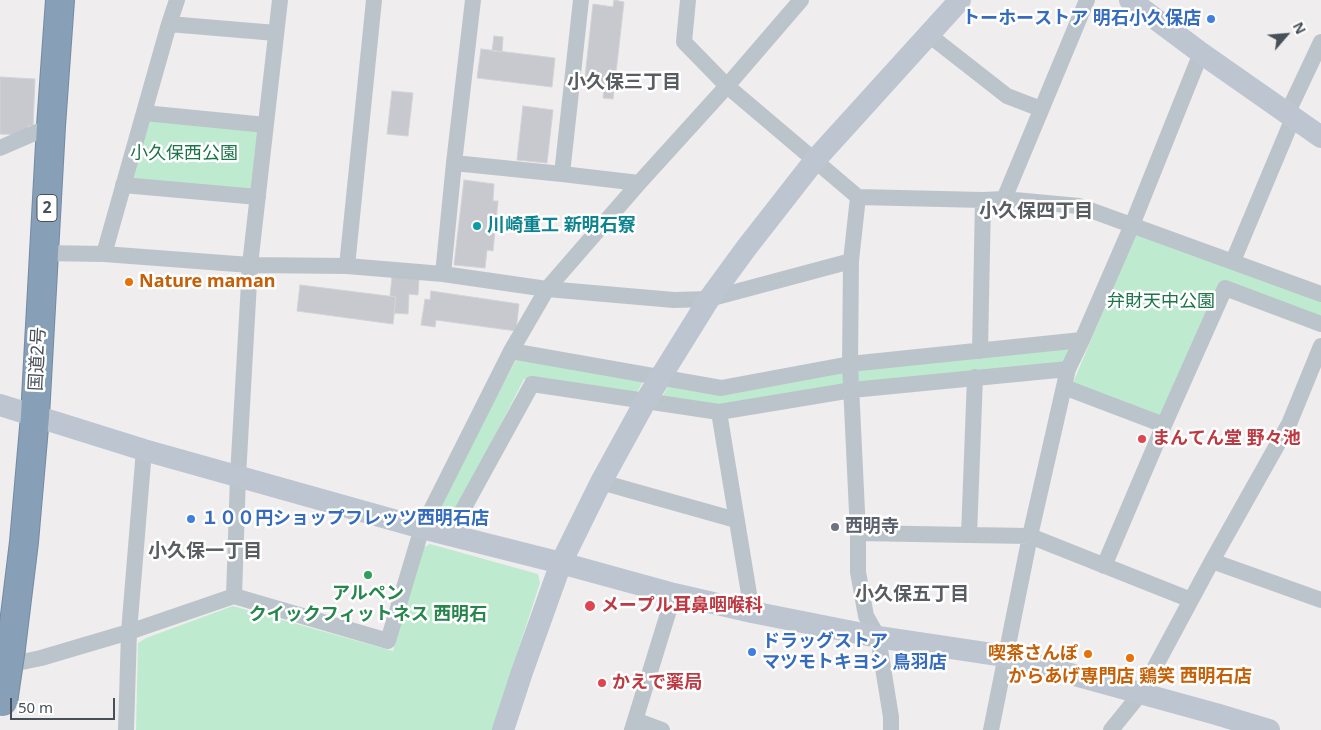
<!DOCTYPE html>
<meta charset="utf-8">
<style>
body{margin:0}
#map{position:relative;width:1321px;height:730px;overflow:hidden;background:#efeded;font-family:"Noto Sans",sans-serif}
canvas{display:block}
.north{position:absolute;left:1261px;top:10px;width:50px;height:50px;-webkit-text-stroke:4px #fff;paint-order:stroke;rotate:63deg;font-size:14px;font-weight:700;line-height:20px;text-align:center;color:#475059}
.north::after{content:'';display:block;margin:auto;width:18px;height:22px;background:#475059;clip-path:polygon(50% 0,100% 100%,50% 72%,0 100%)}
.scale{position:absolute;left:10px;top:698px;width:105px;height:22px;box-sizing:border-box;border:2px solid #475059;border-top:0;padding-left:6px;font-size:15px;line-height:18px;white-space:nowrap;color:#475059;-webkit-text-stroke:4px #fff;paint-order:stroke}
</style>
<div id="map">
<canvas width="1321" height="730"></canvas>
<div class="north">N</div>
<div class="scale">50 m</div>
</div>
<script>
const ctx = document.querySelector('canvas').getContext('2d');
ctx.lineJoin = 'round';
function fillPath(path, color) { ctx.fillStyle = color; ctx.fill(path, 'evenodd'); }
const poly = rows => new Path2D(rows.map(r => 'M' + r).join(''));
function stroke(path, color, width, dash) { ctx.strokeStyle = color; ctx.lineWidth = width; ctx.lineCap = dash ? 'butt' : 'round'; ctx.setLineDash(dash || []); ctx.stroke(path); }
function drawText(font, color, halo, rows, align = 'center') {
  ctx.font = font + ' "Noto Sans","Noto Sans JP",sans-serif'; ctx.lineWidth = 5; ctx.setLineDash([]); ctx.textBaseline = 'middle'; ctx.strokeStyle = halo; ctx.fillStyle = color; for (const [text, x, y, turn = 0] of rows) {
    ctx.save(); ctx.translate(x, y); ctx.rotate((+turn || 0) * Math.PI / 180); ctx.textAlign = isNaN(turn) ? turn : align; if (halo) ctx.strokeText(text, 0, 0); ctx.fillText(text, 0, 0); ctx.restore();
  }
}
const green = poly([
 [149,118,259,131,252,189,134,179],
 [1136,233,1321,300,1321,317,1224,281,1162,419,1072,385],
 [1072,346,1063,362,855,384,854,367],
 [517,358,644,380,635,396,524,379,453,517,446,523,439,520,435,512],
 [846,369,847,385,722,408,661,399,670,383,721,391],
 [430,544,538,574,540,583,492,730,136,730,138,643,146,638,233,606,393,651,423,548]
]);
const building = poly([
 [614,0,624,2,613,99,603,98,604,88,584,86,593,4,613,7,614,0],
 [494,36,503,37,502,52,492,51,494,36],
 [481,49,555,58,552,87,477,78,481,49],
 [0,77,35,79,33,126,28,126,28,135,0,134,0,77],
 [392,91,413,93,408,136,387,134,392,91],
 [523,106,553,110,547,163,517,160,523,106],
 [464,180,494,184,493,201,498,201,493,251,487,250,485,268,454,265,464,180],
 [392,277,419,279,418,295,409,294,408,314,394,313,396,297,390,296,392,277],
 [300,285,396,297,393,324,297,311,300,285],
 [431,291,519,304,516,331,436,320,435,327,421,325,425,299,430,300,431,291]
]);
const street = poly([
 [688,0,684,42,727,86,858,197,983,200,1004,199,1079,206,1321,294],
 [169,24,276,33],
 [929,35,1007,96,1041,109],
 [144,113,266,125],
 [1287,114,1321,42],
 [0,148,51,126],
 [454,163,562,174,639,183],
 [562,174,581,0],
 [123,185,258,197],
 [858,197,851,261,850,364,858,533,858,572,866,616,878,637,891,717,891,730],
 [1004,199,1087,0],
 [44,253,104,254,250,265,347,266,443,274,547,289,674,300,709,299,851,261],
 [104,254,169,24,177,0],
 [1233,261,1293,118],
 [347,266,374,0],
 [443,274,454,163,473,0],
 [511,351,721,388,850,364,1082,340],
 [980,351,983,200],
 [975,377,969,535,1030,536,1191,600],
 [1064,387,1164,425],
 [719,412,752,612],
 [601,482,736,520],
 [858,533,969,535],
 [449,535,532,384,719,412,852,390,1068,369],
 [1212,561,1321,600],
 [1104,566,1164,425,1225,288,1321,324],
 [234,596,238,476,250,265,280,0],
 [3,666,41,658,129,632,234,596,388,641,422,528,511,351,547,289,639,183,727,86,801,0],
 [635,720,662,730],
 [126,730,129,632,144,450],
 [632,730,674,594],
 [991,730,1030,536,1068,369,1082,340,1132,225,1201,53],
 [1111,730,1141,693,1212,561,1289,424,1321,346]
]);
const secondary = poly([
 [1130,0,1201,53,1321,137],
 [0,405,144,450,422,528,561,563,674,594,752,612,878,637,1005,656,1216,714,1269,730],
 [503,730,522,672,561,563,601,482,645,402,709,299,747,247,815,160,960,0]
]);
const highway = poly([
 [11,648,24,542,35,416,51,126,60,0]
]);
const highwayBridge = poly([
 [3,702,11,648]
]);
const markers = [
 [1211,19,5,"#3f7fe0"],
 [477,226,5,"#0f9aa8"],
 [129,282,5,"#e8710a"],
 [1142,439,5,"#e0444e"],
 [191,519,5,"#3f7fe0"],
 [835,527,5,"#6b7280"],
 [368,575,5,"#2e9e5b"],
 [590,606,6,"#e0444e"],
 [752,652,5,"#3f7fe0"],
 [1088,654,5,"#e8710a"],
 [1130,658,5,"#e8710a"],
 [602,683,5,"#e0444e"]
];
const shields = [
 [47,208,20]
];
const shieldNames = [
 ["2",47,208]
];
const shopNames = [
 ["トーホーストア 明石小久保店",1201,19,"right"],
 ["１００円ショップフレッツ西明石店",201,519],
 ["ドラッグストア",762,642],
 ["マツモトキヨシ 鳥羽店",762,663]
];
const parkNames = [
 ["小久保西公園",184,154],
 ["弁財天中公園",1161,302]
];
const cultureNames = [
 ["川崎重工 新明石寮",487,226]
];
const foodNames = [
 ["Nature maman",139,282],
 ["喫茶さんぽ",1078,654,"right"],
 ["からあげ専門店 鶏笑 西明石店",1130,677,"center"]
];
const streetNames = [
 ["国道2号",38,359,-87]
];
const healthNames = [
 ["まんてん堂 野々池",1152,439],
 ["メープル耳鼻咽喉科",601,606],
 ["かえで薬局",612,683]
];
const worshipNames = [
 ["西明寺",845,527]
];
const leisureNames = [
 ["アルペン",368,594],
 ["クイックフィットネス 西明石",368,615]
];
const neighbourhoodNames = [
 ["小久保三丁目",624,83],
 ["小久保四丁目",1036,212],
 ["小久保一丁目",205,552],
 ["小久保五丁目",912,595]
];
fillPath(green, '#beebd0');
fillPath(building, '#c7c9cf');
stroke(building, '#d1d3d8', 1);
stroke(highway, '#738aa4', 30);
stroke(street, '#bcc4cb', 16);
stroke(secondary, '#bcc5d0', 22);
stroke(highway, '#889fb8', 28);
stroke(highwayBridge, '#738aa4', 30, []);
stroke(highwayBridge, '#889fb8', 28);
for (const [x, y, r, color] of markers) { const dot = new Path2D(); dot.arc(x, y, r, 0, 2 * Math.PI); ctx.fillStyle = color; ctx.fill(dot); stroke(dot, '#fff', 2); }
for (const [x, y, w] of shields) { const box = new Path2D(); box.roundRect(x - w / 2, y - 13.5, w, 27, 4); ctx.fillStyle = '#fff'; ctx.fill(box); stroke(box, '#475059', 1); }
drawText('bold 16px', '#475059', null, shieldNames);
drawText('bold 18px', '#366cbe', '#fff', shopNames, 'left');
drawText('18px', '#1d744a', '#fff', parkNames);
drawText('bold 18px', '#0d838f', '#fff', cultureNames, 'left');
drawText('bold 18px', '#c56008', '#fff', foodNames, 'left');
drawText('18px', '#475059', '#fff', streetNames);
drawText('bold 18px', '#be3a42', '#fff', healthNames, 'left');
drawText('bold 18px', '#5b616d', '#fff', worshipNames, 'left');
drawText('bold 18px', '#27864d', '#fff', leisureNames);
drawText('bold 19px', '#5a5d61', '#fff', neighbourhoodNames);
</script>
